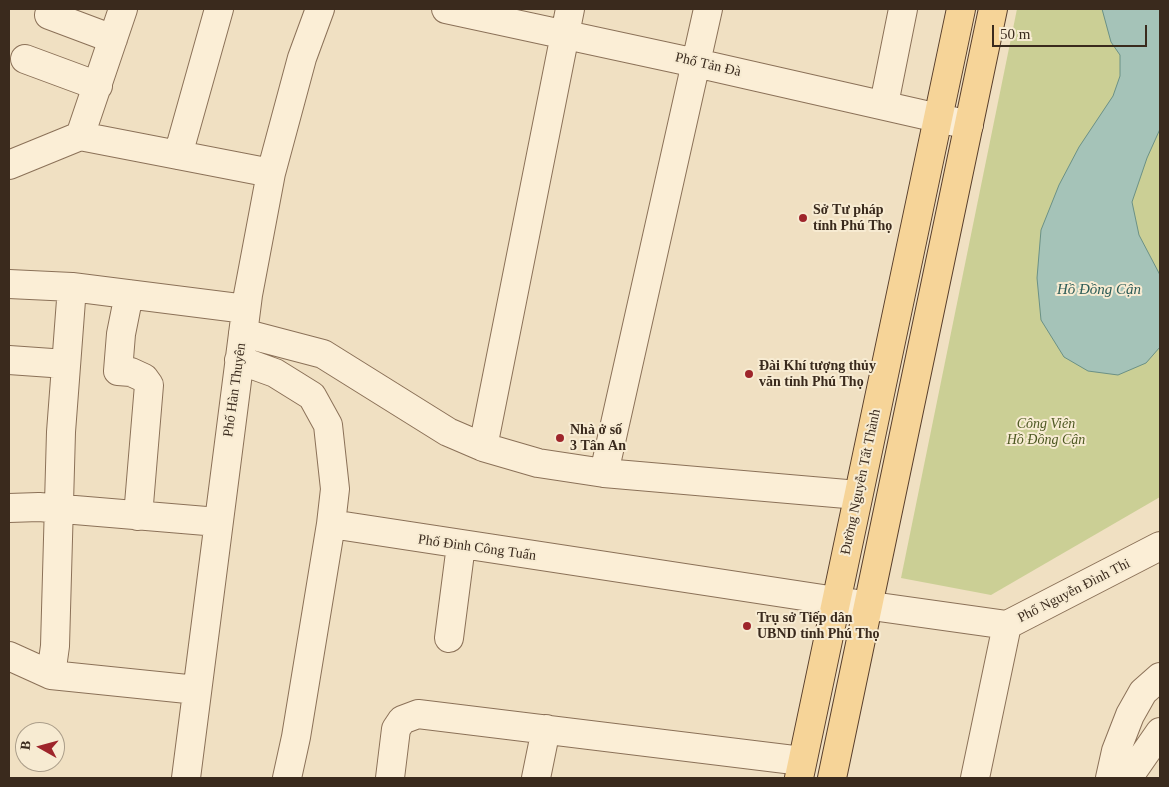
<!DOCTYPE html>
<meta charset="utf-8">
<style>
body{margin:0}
#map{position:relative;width:1169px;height:787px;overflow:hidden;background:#f0e0c2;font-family:Georgia,serif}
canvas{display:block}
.frame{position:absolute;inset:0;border:10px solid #3a2a1d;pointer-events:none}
.north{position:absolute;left:15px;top:722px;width:50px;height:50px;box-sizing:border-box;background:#f7ebd2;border:1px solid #ab9e8a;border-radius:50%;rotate:277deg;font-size:14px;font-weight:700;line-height:20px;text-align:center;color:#3a2a1d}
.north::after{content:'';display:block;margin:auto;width:18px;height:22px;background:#9e252b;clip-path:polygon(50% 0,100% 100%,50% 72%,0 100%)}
.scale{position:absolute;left:992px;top:25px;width:155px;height:22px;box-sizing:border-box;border:2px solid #3a2a1d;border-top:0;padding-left:6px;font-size:15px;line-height:18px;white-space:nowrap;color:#3a2a1d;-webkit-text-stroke:4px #f7ebd2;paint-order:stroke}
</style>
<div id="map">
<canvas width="1169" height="787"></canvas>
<div class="frame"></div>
<div class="north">B</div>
<div class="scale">50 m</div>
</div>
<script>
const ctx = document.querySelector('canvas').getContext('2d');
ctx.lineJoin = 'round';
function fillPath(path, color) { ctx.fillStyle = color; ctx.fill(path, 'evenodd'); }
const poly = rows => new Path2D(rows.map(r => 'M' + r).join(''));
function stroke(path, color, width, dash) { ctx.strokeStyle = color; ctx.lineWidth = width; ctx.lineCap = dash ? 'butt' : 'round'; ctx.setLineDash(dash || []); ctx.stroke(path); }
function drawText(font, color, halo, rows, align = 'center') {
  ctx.font = font + ' Georgia,serif'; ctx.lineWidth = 4; ctx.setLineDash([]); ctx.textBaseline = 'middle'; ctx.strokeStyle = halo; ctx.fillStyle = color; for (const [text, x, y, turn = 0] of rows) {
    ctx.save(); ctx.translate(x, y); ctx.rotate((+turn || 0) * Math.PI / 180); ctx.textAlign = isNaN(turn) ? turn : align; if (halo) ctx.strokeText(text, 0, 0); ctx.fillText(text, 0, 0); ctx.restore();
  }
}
const green = poly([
 [1017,9,1160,9,1160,497,991,595,901,578]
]);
const water = poly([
 [1102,9,1160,9,1160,129,1147,158,1132,202,1139,235,1160,275,1160,347,1146,363,1118,375,1088,371,1064,357,1041,320,1037,278,1041,230,1059,185,1079,147,1113,96,1120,76,1120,55,1111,42,1102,9]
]);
const minor = poly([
 [446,9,696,63,969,125],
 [49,15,113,39],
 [25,59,98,86],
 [884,104,903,9],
 [80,136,271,173],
 [178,155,219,9],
 [9,165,80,136,123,9],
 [9,284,72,287,246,309],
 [129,294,121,334,118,371,131,372,144,378,149,385,138,516],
 [243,333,323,354,448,432,483,447,538,463,604,473,858,495],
 [9,360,66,364],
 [239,360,275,373,312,396,328,425,335,489,331,524,836,601,1007,625,1160,546],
 [483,447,570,9],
 [604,473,708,9],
 [9,508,39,507,218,522],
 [449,638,461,545],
 [9,656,51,675,197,690],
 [51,675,55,646,61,432,72,287],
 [186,778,248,295,271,173,302,58,320,9],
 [287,778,296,737,331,524],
 [390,778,396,729,402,720,418,714,802,761],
 [536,778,546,729],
 [975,778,1007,625],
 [1110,778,1116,751,1130,715,1143,692,1160,677],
 [1128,778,1160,732]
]);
const major = poly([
 [799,778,961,9],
 [832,778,993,9]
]);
const markers = [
 [803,218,5,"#9e252b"],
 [749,374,5,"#9e252b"],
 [560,438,5,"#9e252b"],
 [747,626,5,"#9e252b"]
];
const streetNames = [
 ["Phố Tản Đà",708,65,13],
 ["Phố Hàn Thuyên",235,390,-82],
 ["Đường Nguyễn Tất Thành",861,482,-78],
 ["Phố Đinh Công Tuấn",477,548,8],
 ["Phố Nguyễn Đình Thi",1074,591,-27]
];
const poiNames = [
 ["Sở Tư pháp",813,210],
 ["tỉnh Phú Thọ",813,226],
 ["Đài Khí tượng thủy",759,366],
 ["văn tỉnh Phú Thọ",759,382],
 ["Nhà ở số",570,430],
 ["3 Tân An",570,446],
 ["Trụ sở Tiếp dân",757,618],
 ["UBND tỉnh Phú Thọ",757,634]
];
const parkNames = [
 ["Công Viên",1046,424],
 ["Hồ Đồng Cận",1046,440]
];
const waterNames = [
 ["Hồ Đồng Cận",1099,290]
];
fillPath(green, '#cbcf95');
fillPath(water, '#a5c3b8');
stroke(water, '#6b9186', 1);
stroke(minor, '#8b7158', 30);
stroke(major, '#593f2c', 30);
stroke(minor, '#fbeed6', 28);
stroke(major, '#f6d498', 28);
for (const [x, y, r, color] of markers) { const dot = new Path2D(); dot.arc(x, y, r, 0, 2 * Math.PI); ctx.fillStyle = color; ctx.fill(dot); stroke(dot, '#f7ebd2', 2); }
drawText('14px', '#3a2a1d', '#f7ebd2', streetNames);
drawText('bold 14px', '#3a2a1d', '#f7ebd2', poiNames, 'left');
drawText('italic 14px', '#4d5822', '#f7ebd2', parkNames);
drawText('italic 15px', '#2b5b56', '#f7ebd2', waterNames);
</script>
